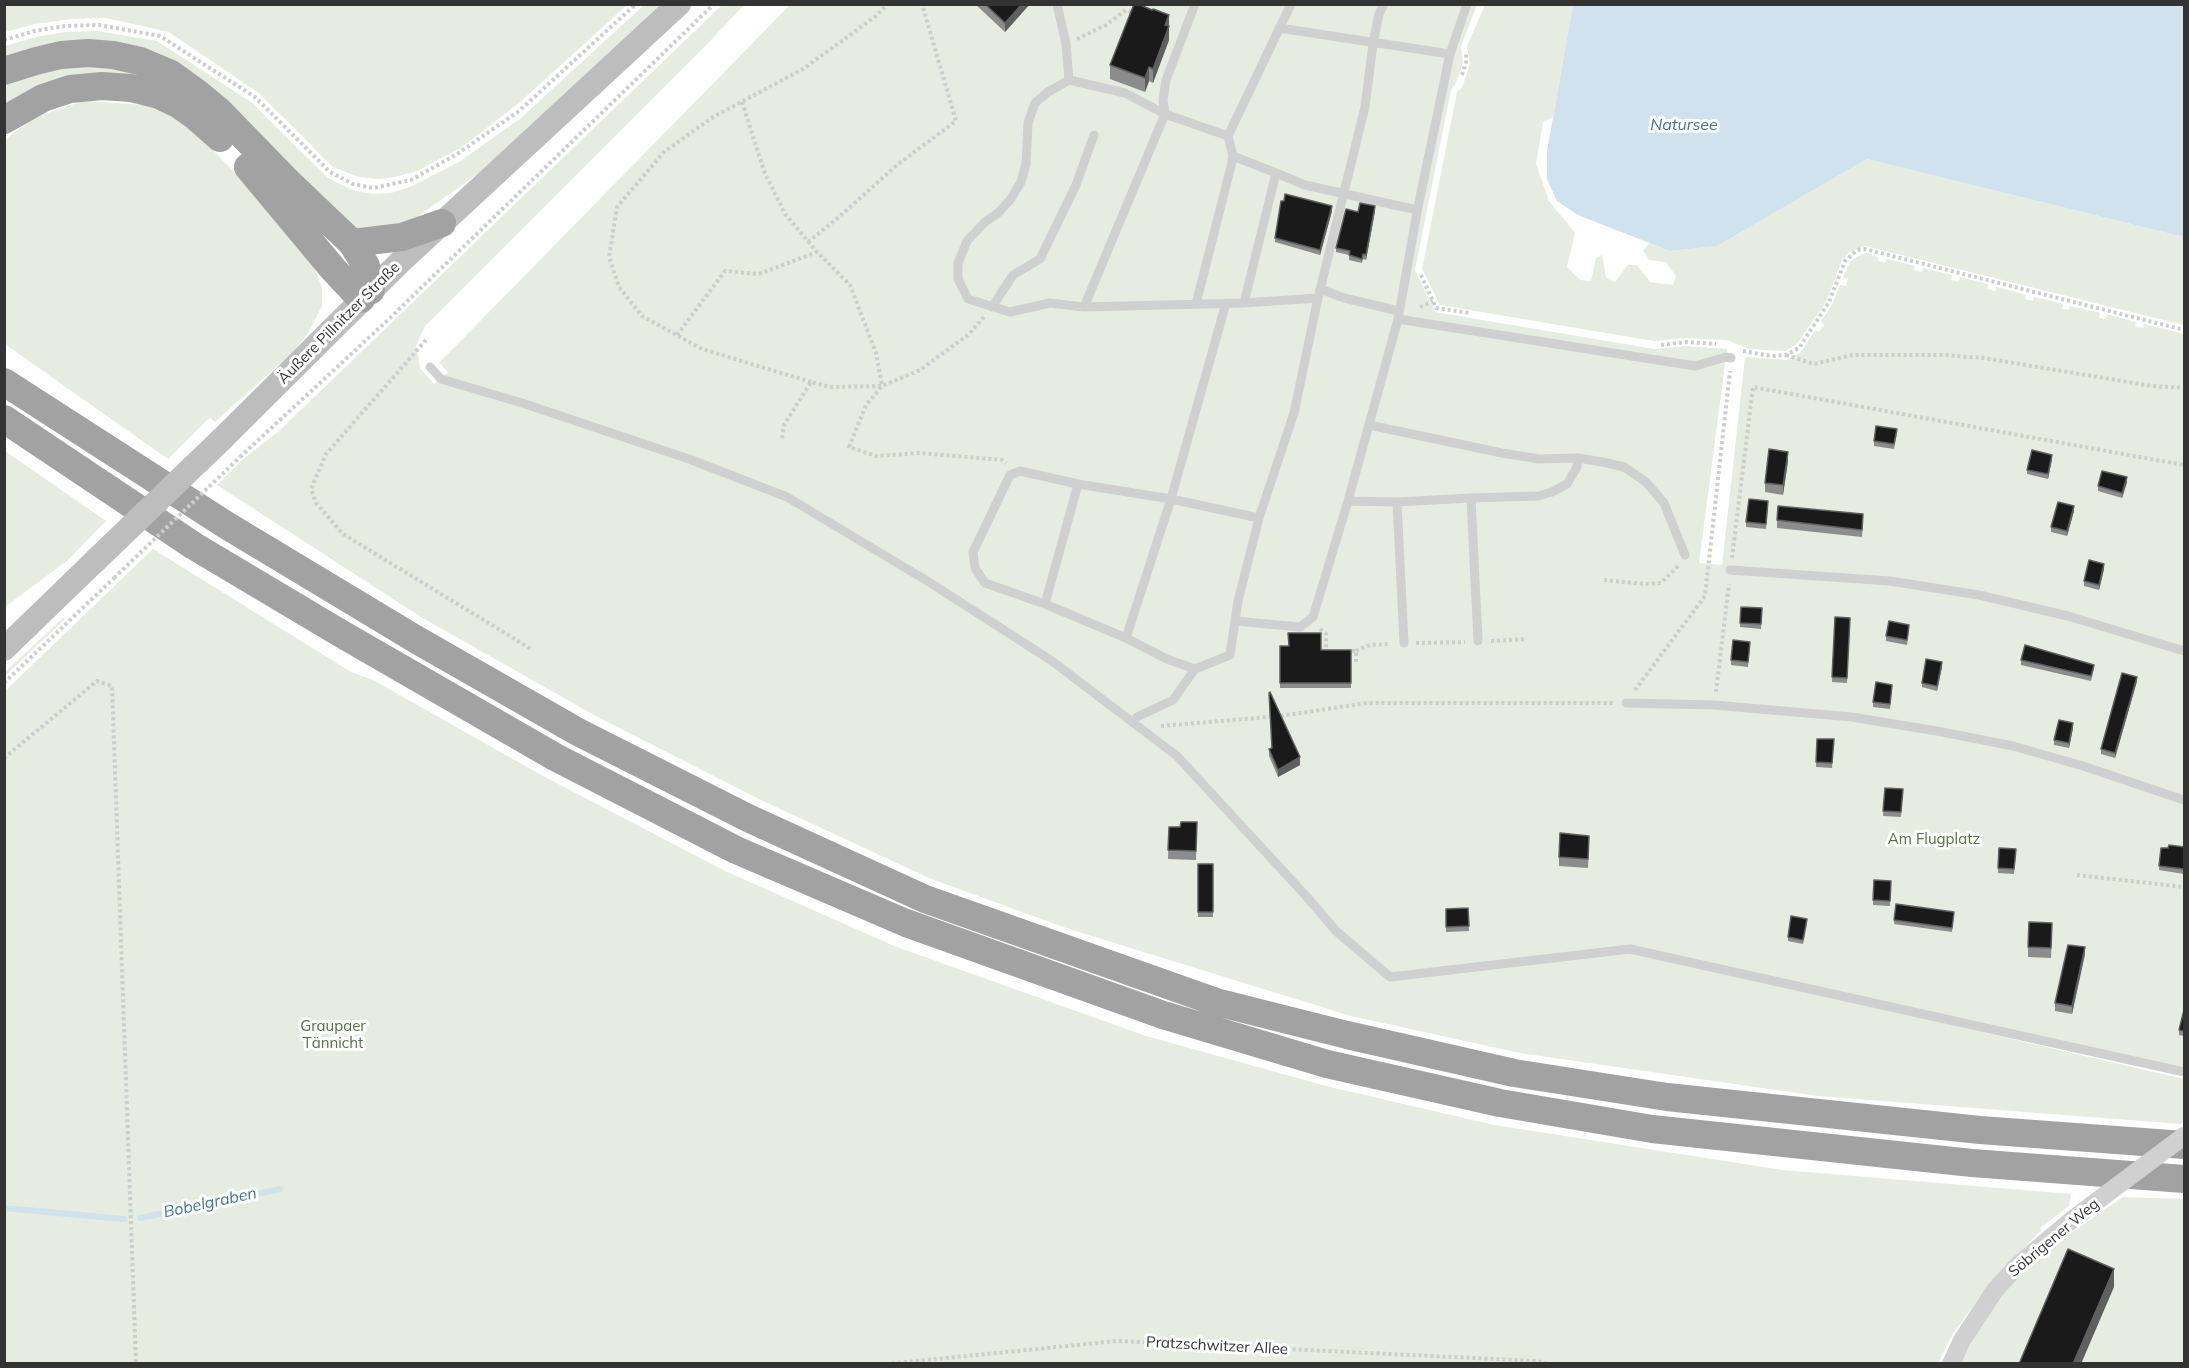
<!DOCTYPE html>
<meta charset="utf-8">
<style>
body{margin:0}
#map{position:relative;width:2189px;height:1368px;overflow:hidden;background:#fff;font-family:Mulish,sans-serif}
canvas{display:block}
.frame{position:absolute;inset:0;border:6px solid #333;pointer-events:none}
</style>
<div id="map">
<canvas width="2189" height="1368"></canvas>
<div class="frame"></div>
</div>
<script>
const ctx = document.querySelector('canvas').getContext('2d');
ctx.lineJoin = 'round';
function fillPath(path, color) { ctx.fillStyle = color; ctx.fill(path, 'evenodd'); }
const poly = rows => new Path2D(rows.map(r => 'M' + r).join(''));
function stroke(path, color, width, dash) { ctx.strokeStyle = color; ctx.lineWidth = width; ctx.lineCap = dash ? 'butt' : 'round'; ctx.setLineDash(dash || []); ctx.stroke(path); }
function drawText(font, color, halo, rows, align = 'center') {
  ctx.font = font + ' Mulish,sans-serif'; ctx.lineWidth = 6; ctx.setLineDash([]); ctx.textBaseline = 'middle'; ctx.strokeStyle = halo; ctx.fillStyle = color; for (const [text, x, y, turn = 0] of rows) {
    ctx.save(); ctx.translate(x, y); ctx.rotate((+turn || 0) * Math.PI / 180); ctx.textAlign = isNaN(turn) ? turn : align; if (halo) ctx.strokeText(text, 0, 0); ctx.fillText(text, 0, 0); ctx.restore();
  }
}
const green = poly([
 [5,4,627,4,627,5,519,103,462,147,417,171,395,177,379,179,359,177,333,167,260,94,169,32,106,18,72,19,35,24,5,32],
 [644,5,667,5,497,160,406,225,363,230,345,224,169,67,5,64,5,46,36,37,65,32,97,31,157,41,251,102,328,178,352,190,372,194,391,193,412,186,459,162,521,118],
 [722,5,744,5,711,40,425,326,416,346,420,368,434,384,448,372,439,363,790,5,1477,5,1461,46,1463,63,1455,85,1451,90,1415,270,1435,312,1654,349,1686,346,1727,349,1699,563,1722,565,1745,357,1787,360,1801,352,1815,330,1819,332,1824,325,1821,321,1832,305,1840,285,1846,286,1848,279,1843,277,1850,262,1860,255,1867,253,1878,257,1878,261,1885,263,1887,259,1915,266,1914,270,1922,272,1923,268,1952,275,1951,280,1958,282,1960,277,1988,284,1987,289,1995,291,1997,287,2026,295,2025,299,2033,301,2034,297,2063,304,2062,309,2069,310,2070,306,2100,313,2099,318,2106,319,2107,314,2136,322,2135,326,2143,328,2144,324,2184,334,2184,1068,1957,1017,1956,1026,2184,1079,2184,1122,2181,1124,1818,1096,1520,1053,1351,1016,1066,928,929,878,761,800,594,715,421,617,217,485,243,459,279,431],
 [1485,5,1573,5,1553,117,1543,122,1536,164,1549,201,1575,233,1567,267,1580,280,1591,281,1596,258,1602,255,1606,278,1615,282,1628,265,1637,265,1650,282,1673,285,1676,276,1666,262,1649,260,1643,251,1649,243,1670,251,1717,246,1867,159,2184,237,2184,325,1865,246,1848,253,1842,260,1826,302,1797,344,1785,351,1749,349,1727,340,1683,338,1654,341,1440,305,1422,269,1457,92,1462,88,1470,64,1467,46],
 [84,64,140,74,5,111,5,81],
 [84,101,146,105,175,115,188,124,258,197,314,267,322,288,322,306,308,333,293,352,215,422,210,418,205,422,168,459,9,347,5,342,4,142,13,133,34,119,55,110],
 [5,451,106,521,68,560,5,607],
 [153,549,351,672,373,680,543,776,725,871,894,946,1146,1036,1326,1086,1494,1125,1783,1170,2071,1194,2069,1206,2040,1228,2041,1231,2014,1257,1988,1285,1953,1334,1938,1363,5,1364,5,691],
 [64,617,65,619,5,676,5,672],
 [2123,1197,2184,1199,2184,1363,1958,1364,1999,1297,2022,1272,2058,1242]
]);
const water = poly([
 [1573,5,2184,5,2184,237,1867,159,1717,246,1670,251,1578,215,1557,201,1547,179,1547,151]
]);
const stream = poly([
 [4,1208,124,1219],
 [140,1218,280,1189]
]);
const path = poly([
 [1077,39,1106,25,1126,10,1133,13],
 [4,40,34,31,65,26,99,25,160,36,255,97,330,172,353,184,373,188,411,180,457,154,519,111,636,4],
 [1462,75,1466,62,1466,53],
 [742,102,764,171,785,214,817,252],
 [808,242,839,217,897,165,956,121,922,4],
 [1421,275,1436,308,1470,313],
 [1420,307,1433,301],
 [984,317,969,334,920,370,882,386,866,405,849,447,876,456,919,453,1002,460,1006,463],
 [677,335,725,271,759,274,817,252,850,285,876,353,882,386,830,387,811,382,784,425,782,439],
 [426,340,326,454,311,489,316,503,343,534,531,649],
 [1661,345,1687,342,1716,344],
 [1743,351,1771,356,1786,355,1799,348,1829,302,1845,261,1857,250,1865,249,2184,330],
 [1786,355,1814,364,1853,355,1943,355,1984,358,2152,386,2184,388],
 [811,382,702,349,642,316,619,287,609,257,617,207,664,152,713,117,803,69,876,16,888,4],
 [240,457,390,318,714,4],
 [1732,558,1753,387,2184,465],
 [1604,580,1645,584,1661,583,1678,566],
 [1320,629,1326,634,1326,651,1329,651],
 [1491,641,1527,639],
 [1416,643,1465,642],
 [1346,651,1356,651,1356,664],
 [1356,651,1370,645,1390,644],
 [4,683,114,578],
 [1635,690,1705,596,1730,371],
 [1716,692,1729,584],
 [1161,726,1280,716,1367,703,1614,703],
 [4,758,97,681,112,686,136,1364],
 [2077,875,2184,887],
 [886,1364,1117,1341,1537,1361,1549,1364]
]);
const service = poly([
 [1057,4,1066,44,1069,80],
 [1195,4,1166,80,1163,100,1165,114,1084,307,1244,303,1276,173,1233,156],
 [1279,28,1450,54],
 [1276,173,1305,185,1417,210],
 [1320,289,1344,298,1399,311],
 [1226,303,1171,499,1259,518,1294,413,1318,298],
 [1244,303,1318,298,1365,107,1373,44,1379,14,1384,4],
 [1196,304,1231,166,1233,156,1228,136,1291,4],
 [992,307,1013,275,1040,259,1076,185,1094,135],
 [1084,307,1050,303,1010,312,968,299,958,279,958,263,967,241,985,222,998,213,1010,200,1021,182,1026,164,1028,123,1035,103,1048,92,1069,80,1125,93,1165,114,1228,136],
 [1398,319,1695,366,1726,357,1731,358],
 [430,367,441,379,522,403,689,459,787,497,929,582,1052,661,1177,756,1307,897,1336,931,1390,977,1630,949,2184,1072],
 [1369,425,1502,453,1539,459,1578,458,1603,462,1624,467,1646,482,1664,503,1685,555],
 [1471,498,1538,496,1552,492,1567,484,1577,467,1578,458],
 [1348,501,1397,502,1471,498,1478,641],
 [1397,502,1404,643],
 [1730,570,1890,581,1979,595,2068,616,2184,651],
 [1045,604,1078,484],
 [1235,621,1300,627,1313,617,1348,501,1398,319,1418,207,1450,54,1467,4],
 [1126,638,1171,499,1078,484,1020,471,1010,475,973,552,975,568,985,583,1045,604,1126,638,1167,659,1195,669],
 [1626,703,1714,705,1852,717,1937,731,2013,746,2083,766,2184,800],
 [1137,717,1173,700,1195,669,1230,655,1238,601,1259,518]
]);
const minor = poly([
 [1951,1364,1962,1340,1995,1290,2018,1265,2073,1219]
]);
const secondary = poly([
 [222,439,399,263,679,4],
 [4,649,96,560]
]);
const trunk = poly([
 [4,71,36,61,61,55,88,53,113,55,140,61,171,74,196,92,219,111,289,183,352,243,366,266,371,290],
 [4,120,43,98,70,89,102,86,131,88,159,95,178,104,195,116,220,138],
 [248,167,333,269,361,299],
 [352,243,402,237,442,223],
 [4,382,226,525,417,640,578,732,748,818,925,899,1216,1002,1347,1035,1514,1073,1667,1097,1980,1130,2184,1145],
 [4,419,194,546,340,633,555,757,736,850,906,923,1163,1015,1327,1064,1500,1103,1652,1129,1972,1163,2184,1179]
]);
const pathBridge = poly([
 [114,578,240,457]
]);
const minorBridge = poly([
 [2073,1219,2184,1136]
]);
const secondaryBridge = poly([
 [96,560,222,439]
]);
const wall = poly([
 [975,4,1029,4,1029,5,1005,32],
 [1152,10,1169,15,1169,40,1153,83,1149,81,1145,92,1110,79,1110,65],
 [1332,211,1320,255,1275,242,1275,238],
 [1375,211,1366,260,1363,259,1362,263,1349,260,1349,255,1336,252,1336,248,1358,212],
 [1897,433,1894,449,1874,446,1874,441],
 [2052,459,2048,479,2027,474,2027,470],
 [1788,461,1783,495,1765,492,1765,483],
 [2127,482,2122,498,2098,491,2098,486],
 [1768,506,1766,529,1746,527,1746,522],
 [2074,511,2067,536,2051,532,2051,527],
 [1777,520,1863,522,1862,537,1777,528],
 [2104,569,2099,590,2084,586,2084,581],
 [1762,608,1761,629,1740,627,1740,623],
 [1835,617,1850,618,1847,683,1832,682],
 [1909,630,1907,645,1886,641,1886,636],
 [1280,646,1289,646,1321,650,1351,650,1351,688,1280,688],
 [1750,647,1748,667,1731,665,1731,660],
 [2021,660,2094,669,2091,681,2021,665],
 [1942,667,1937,691,1922,687,1922,683],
 [2137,681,2115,758,2101,754,2101,749],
 [1892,689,1890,709,1873,707,1873,702],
 [1269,693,1300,765,1278,777,1269,756,1269,749,1272,748],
 [2073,728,2069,748,2054,745,2054,740],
 [1817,739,1834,739,1832,768,1816,767],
 [1885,788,1903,789,1901,817,1883,816],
 [1197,822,1196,860,1168,859,1169,827,1180,827],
 [1589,845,1588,868,1559,866,1559,857],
 [2184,847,2184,874,2159,870,2161,848,2168,848],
 [2016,854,2014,874,1998,873,1998,868],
 [1198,864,1213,864,1213,917,1198,917],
 [1891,881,1890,906,1873,905,1873,900],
 [1896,904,1954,916,1952,932,1894,924],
 [1468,908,1469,931,1446,932,1446,909],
 [1807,924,1803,944,1788,941,1788,937],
 [2052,932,2051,958,2028,957,2028,947],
 [2085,954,2072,1014,2055,1011,2055,1003],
 [2184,1010,2184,1036,2179,1035,2179,1030]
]);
const shadedWall = poly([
 [1022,4,1029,4,1029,5,1005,32,1005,23],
 [1169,15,1169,40,1153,83,1153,69,1165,25],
 [1149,67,1149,81,1145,92,1145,78],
 [1332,206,1332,211,1320,255,1320,250],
 [1375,206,1375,211,1366,260,1366,255],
 [1788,452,1788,461,1783,495,1783,485],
 [2052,455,2052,459,2048,479,2048,474],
 [2127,477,2127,482,2122,498,2122,493],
 [2074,506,2074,511,2067,536,2067,531],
 [2104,564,2104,569,2099,590,2099,585],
 [1942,662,1942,667,1937,691,1937,686],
 [2137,677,2137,681,2115,758,2115,753],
 [2073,723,2073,728,2069,748,2069,743],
 [1300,757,1300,765,1278,777,1278,770],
 [2085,947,2085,954,2072,1014,2072,1006],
 [2114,1269,2114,1287,2081,1364,2073,1364]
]);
const building = poly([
 [985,4,1022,4,1005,23,985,4],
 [1134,4,1138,4,1152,10,1153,9,1169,15,1165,25,1169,26,1153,69,1149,67,1145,78,1110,65,1134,4],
 [1285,194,1332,206,1320,250,1275,238,1281,201,1284,201,1285,194],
 [1360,203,1375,206,1366,255,1363,254,1362,259,1349,255,1350,251,1336,248,1346,209,1358,212,1360,203],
 [1876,426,1897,429,1894,444,1874,441,1876,426],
 [1769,449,1788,452,1783,485,1765,483,1769,449],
 [2032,450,2052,455,2048,474,2027,470,2032,450],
 [2102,471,2127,477,2122,493,2098,486,2102,471],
 [1749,499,1768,501,1766,524,1746,522,1749,499],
 [2058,502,2074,506,2067,531,2051,527,2058,502],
 [1778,506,1863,514,1862,530,1777,520,1778,506],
 [2089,560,2104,564,2099,585,2084,581,2089,560],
 [1741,607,1762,608,1761,624,1740,623,1741,607],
 [1835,617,1850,618,1847,678,1832,677,1835,617],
 [1889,621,1909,625,1907,640,1886,636,1889,621],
 [1288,633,1321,633,1321,650,1351,650,1351,683,1280,683,1280,646,1289,646,1288,633],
 [1733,640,1750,642,1748,662,1731,660,1733,640],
 [2025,645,2094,665,2091,676,2021,660,2025,645],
 [1926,659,1942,662,1937,686,1922,683,1926,659],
 [2122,673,2137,677,2115,753,2101,749,2122,673],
 [1876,682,1892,685,1890,704,1873,702,1876,682],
 [1270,692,1300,757,1278,770,1269,749,1272,748,1269,693,1270,692],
 [2059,720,2073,723,2069,743,2054,740,2059,720],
 [1817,739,1834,739,1832,763,1816,762,1817,739],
 [1885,788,1903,789,1901,812,1883,811,1885,788],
 [1181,822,1197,822,1196,851,1168,850,1169,827,1180,827,1181,822],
 [1560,833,1589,836,1588,859,1559,857,1560,833],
 [2169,845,2184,847,2184,869,2159,866,2161,848,2168,848,2169,845],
 [1999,848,2016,849,2014,869,1998,868,1999,848],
 [1198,864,1213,864,1213,912,1198,912,1198,864],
 [1874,880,1891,881,1890,901,1873,900,1874,880],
 [1896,904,1954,912,1952,928,1894,920,1896,904],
 [1468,908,1469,926,1446,927,1446,909,1468,908],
 [1791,916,1807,919,1803,940,1788,937,1791,916],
 [2029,922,2052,923,2051,948,2028,947,2029,922],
 [2068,945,2085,947,2072,1006,2055,1003,2068,945],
 [2184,1010,2184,1031,2179,1030,2184,1010],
 [2068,1249,2114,1269,2073,1364,2019,1364,2068,1249]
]);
const streetNames = [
 ["Äußere Pillnitzer Straße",339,323,-45],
 ["Söbrigener Weg",2054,1238,-40],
 ["Pratzschwitzer Allee",1217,1346,3]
];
const parkNames = [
 ["Am Flugplatz",1934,839],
 ["Graupaer",333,1026],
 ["Tännicht",333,1043]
];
const waterNames = [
 ["Natursee",1684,125],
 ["Bobelgraben",210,1203,-12]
];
fillPath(green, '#e6ecdf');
fillPath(water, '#cfe2ee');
stroke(stream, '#cfe2ee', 6);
stroke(path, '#cdcdcd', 4, [3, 3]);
stroke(service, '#d0d0d0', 9);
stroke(minor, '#d0d0d0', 18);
stroke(secondary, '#bdbdbd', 24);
stroke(trunk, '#a2a2a2', 28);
stroke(pathBridge, '#cdcdcd', 4, [3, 3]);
stroke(minorBridge, '#d0d0d0', 18);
stroke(secondaryBridge, '#bdbdbd', 24);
fillPath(wall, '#8c8c8c');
fillPath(shadedWall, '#5f5f5f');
fillPath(building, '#1a1a1a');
stroke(building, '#5f5f5f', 1.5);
drawText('15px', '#333', '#fff', streetNames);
drawText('15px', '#56703f', '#fff', parkNames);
drawText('italic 16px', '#3f7597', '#fff', waterNames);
</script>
